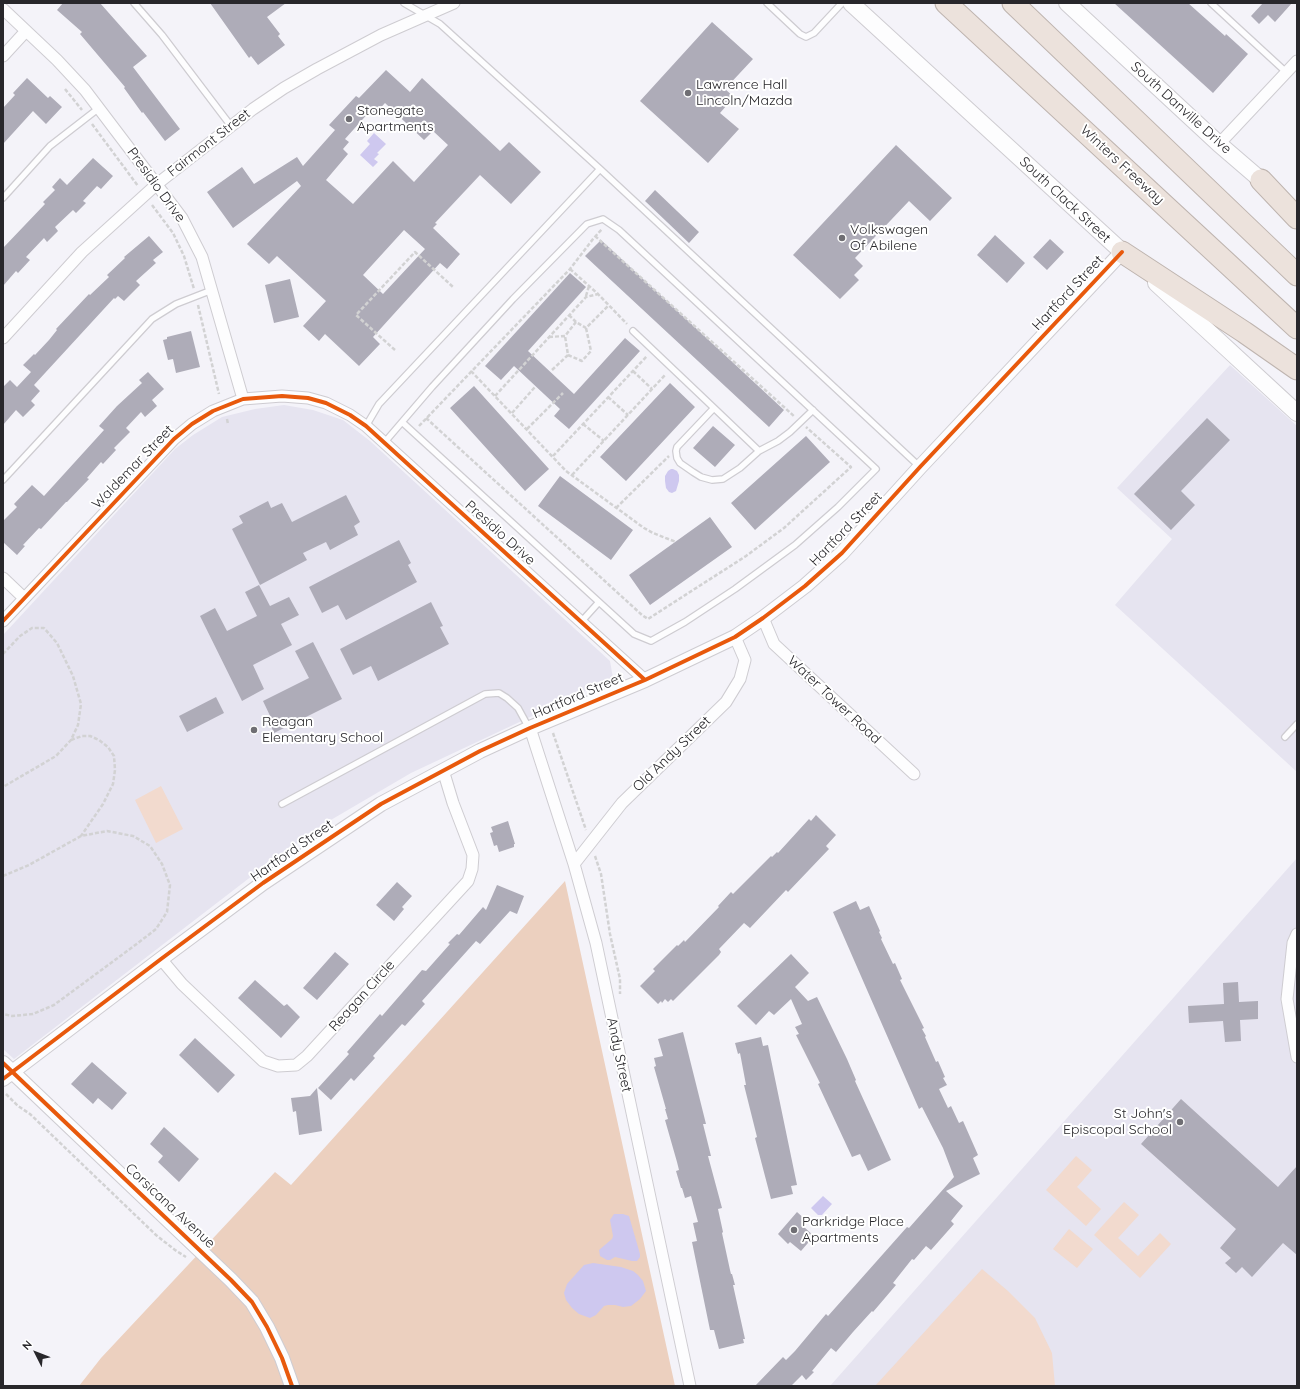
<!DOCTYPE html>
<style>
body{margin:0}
#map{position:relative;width:1300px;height:1389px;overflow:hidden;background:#f4f3f9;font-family:Quicksand,sans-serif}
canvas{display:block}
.frame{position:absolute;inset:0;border:4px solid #28272b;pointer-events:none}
.north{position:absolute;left:16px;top:1333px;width:40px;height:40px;-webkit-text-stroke:3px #fff;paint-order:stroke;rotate:312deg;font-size:11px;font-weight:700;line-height:16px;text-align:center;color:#28272b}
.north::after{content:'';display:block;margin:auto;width:14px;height:18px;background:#28272b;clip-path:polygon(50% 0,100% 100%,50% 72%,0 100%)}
</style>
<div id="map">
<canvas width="1300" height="1389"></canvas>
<div class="frame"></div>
<div class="north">N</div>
</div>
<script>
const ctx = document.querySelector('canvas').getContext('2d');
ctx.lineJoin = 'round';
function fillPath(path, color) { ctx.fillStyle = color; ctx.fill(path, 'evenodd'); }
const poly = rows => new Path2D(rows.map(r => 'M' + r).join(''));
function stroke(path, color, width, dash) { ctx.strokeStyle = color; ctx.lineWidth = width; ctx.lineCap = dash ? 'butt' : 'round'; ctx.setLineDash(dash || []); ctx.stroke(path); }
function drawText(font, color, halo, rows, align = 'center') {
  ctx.font = font + ' Quicksand,sans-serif'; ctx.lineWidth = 4; ctx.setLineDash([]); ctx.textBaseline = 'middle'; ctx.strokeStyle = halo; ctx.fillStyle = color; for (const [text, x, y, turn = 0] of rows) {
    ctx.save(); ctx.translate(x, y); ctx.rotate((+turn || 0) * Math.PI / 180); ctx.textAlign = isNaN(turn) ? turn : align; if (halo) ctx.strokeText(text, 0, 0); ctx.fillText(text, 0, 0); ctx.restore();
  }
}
const built = poly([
 [1230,365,1297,426,1297,772,1115,605,1172,539,1117,488],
 [284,405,313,410,343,420,370,441,610,661,613,678,411,773,324,824,248,879,14,1059,3,1049,3,635,175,449,193,435,222,417,255,409],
 [1297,858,1297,1386,830,1386]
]);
const green = poly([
 [161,786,183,829,156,843,135,800],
 [1076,1156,1092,1170,1077,1187,1101,1209,1086,1226,1046,1190],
 [1124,1202,1139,1215,1118,1238,1138,1256,1160,1233,1171,1244,1140,1278,1094,1235],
 [1069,1229,1093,1249,1077,1268,1053,1249],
 [982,1269,1008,1291,1035,1318,1052,1353,1055,1386,875,1386]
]);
const forest = poly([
 [565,881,675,1386,79,1386,101,1358,275,1172,291,1185]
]);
const water = poly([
 [374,133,386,144,377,153,379,154,374,159,378,162,373,167,360,155,370,144,367,141],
 [671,469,673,469,677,471,679,475,679,481,676,491,672,493,669,492,666,488,665,481,665,476,668,471],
 [823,1196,832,1204,822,1215,818,1215,811,1208],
 [614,1214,623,1214,629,1216,640,1254,640,1257,637,1261,632,1261,615,1257,610,1260,607,1260,600,1256,599,1250,612,1239,613,1236,610,1220],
 [593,1263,621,1267,633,1271,638,1275,643,1281,646,1291,640,1299,631,1306,623,1307,615,1305,608,1305,604,1306,596,1315,590,1318,579,1314,572,1308,566,1300,564,1293,567,1284,584,1265]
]);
const building = poly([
 [63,3,100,3,147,56,133,67,180,129,165,141,143,112,142,113,124,88,125,87,80,34,82,32,57,10],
 [210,3,286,3,267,17,280,34,278,36,285,45,258,65,251,56,249,58],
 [1114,3,1188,3,1225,36,1226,34,1248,54,1213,93],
 [1263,3,1292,3,1275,22,1268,15,1259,24,1251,16],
 [712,22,753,59,725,89,734,97,720,113,739,129,708,163,640,101],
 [386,70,410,92,422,78,500,151,509,142,541,172,511,204,480,175,435,223,437,224,433,228,460,254,447,269,440,263,373,337,380,344,359,366,325,334,319,341,303,326,326,301,277,256,269,264,247,244,301,186,297,181,233,228,207,192,242,167,254,184,297,157,303,166,335,130,329,125,356,96,359,98],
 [385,103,424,140,433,131,448,145,414,182,393,161,353,204,326,180,348,154,343,149,349,142,345,139,371,110,375,114],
 [404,230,425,249,383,294,363,275],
 [27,78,48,98,50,96,62,107,46,124,33,111,3,144,3,108,15,95,13,93],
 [896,145,952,198,930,221,909,201,855,258,863,266,854,275,859,280,840,299,793,255],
 [93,158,113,176,101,189,97,186,83,201,86,203,76,213,73,210,55,227,58,231,47,242,44,238,26,257,30,260,18,273,16,271,3,286,3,248,45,204,43,202,55,190,52,187,60,178,67,185],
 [655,190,699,232,689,243,645,201],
 [995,235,1025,263,1007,283,977,255],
 [149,236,163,252,153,260,156,263,136,281,140,285,124,301,118,296,115,299,114,298,34,385,40,391,31,401,35,405,23,417,16,410,3,425,3,387,10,380,17,387,31,372,23,365,34,354,35,355,49,340,57,330,56,329,89,294,90,295,109,277,107,275,125,258,124,257],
 [1050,239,1064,252,1047,270,1033,257],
 [601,240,784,410,769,427,585,256],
 [570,273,586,287,528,351,574,394,625,338,640,351,569,429,554,416,560,409,514,366,501,380,485,366],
 [290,279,299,317,274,323,265,285],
 [191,331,200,367,176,373,173,359,168,360,163,340,167,339,167,337],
 [148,372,164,389,152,400,157,406,145,417,141,412,126,428,130,432,114,448,116,450,103,464,101,462,87,478,89,479,67,502,66,502,41,529,39,528,23,545,25,546,17,555,3,542,3,521,17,507,14,504,32,485,44,496,104,430,99,426,117,406,142,383,139,380],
 [670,383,695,407,626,481,600,457],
 [474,386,549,469,525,491,450,408],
 [1207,418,1230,440,1181,491,1195,505,1171,530,1134,494],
 [713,426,735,445,715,467,693,448],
 [806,436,830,462,755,530,731,503],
 [560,476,633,530,611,560,538,506],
 [346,495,360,522,354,526,358,535,330,550,326,542,303,553,307,560,260,585,232,529,243,523,239,516,268,501,271,508,282,503,292,522],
 [710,517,732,547,650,605,629,575],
 [399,540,411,563,408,565,417,582,346,620,338,605,322,613,309,587],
 [259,585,270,606,289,597,299,615,281,624,292,645,253,665,264,689,242,701,200,616,215,608,227,631,257,616,245,592],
 [431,602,443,626,440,627,449,644,378,681,371,666,353,675,340,649],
 [313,642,342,699,274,733,270,724,273,722,263,701,309,678,295,651],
 [216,697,224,713,187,732,179,716],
 [816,815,836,835,826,846,829,849,788,892,786,890,750,928,744,923,719,949,721,952,719,955,673,1001,671,999,668,1002,665,999,662,1003,661,1001,658,1004,640,986,655,971,653,969,677,945,678,946,684,940,685,942,719,907,718,906,731,892,733,894,771,856,772,857,777,852,778,853,809,819,811,821],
 [508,821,515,844,514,844,514,847,499,852,497,845,494,846,490,833,493,832,491,827],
 [397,882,412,896,402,907,404,909,394,921,376,905],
 [497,885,524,896,517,914,510,911,480,944,476,941,422,1001,425,1004,405,1026,402,1024,373,1056,375,1058,354,1081,351,1078,331,1100,318,1088,349,1054,347,1052,380,1014,382,1016,422,970,426,971,450,944,448,943,457,934,459,935,483,907,486,910],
 [856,901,860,910,869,906,880,931,879,932,882,938,881,939,893,964,895,963,902,979,900,980,924,1028,922,1029,926,1036,925,1037,936,1062,938,1061,945,1077,943,1078,947,1085,939,1089,948,1108,951,1106,959,1123,963,1121,978,1155,973,1158,980,1174,946,1191,963,1206,951,1221,954,1224,931,1250,926,1246,914,1260,912,1259,893,1283,896,1285,873,1312,872,1311,853,1332,836,1352,831,1348,812,1371,814,1372,806,1380,802,1375,791,1386,755,1386,783,1357,786,1360,795,1351,826,1314,828,1316,907,1227,909,1228,954,1177,943,1148,922,1107,919,1109,833,912],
 [335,952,349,964,317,1000,303,988],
 [791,954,809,973,795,987,808,1001,817,997,847,1059,856,1080,855,1081,891,1160,868,1171,860,1154,852,1157,818,1084,820,1083,796,1035,799,1034,795,1027,802,1024,791,999,774,1015,769,1011,756,1025,737,1006],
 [255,980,284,1006,287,1004,300,1017,281,1038,238,998],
 [1238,982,1239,1002,1258,1001,1258,1019,1240,1020,1241,1041,1225,1042,1223,1021,1189,1023,1188,1006,1224,1004,1223,983],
 [683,1032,706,1124,703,1124,711,1156,708,1156,722,1208,718,1209,723,1232,722,1233,730,1270,731,1274,732,1274,735,1285,733,1285,745,1339,743,1339,744,1343,719,1349,714,1330,710,1330,692,1242,697,1241,693,1223,698,1222,691,1196,685,1198,682,1188,681,1188,676,1171,679,1170,677,1162,665,1120,668,1119,665,1109,666,1109,654,1067,656,1066,654,1058,663,1056,658,1039],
 [761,1037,763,1046,768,1045,797,1185,791,1186,793,1194,771,1199,755,1138,757,1137,744,1085,746,1085,740,1053,738,1054,735,1043],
 [195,1038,235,1075,218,1093,179,1055],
 [92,1062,127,1093,112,1110,98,1098,93,1104,71,1084],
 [317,1088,322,1131,299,1135,296,1111,293,1112,291,1098,310,1096],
 [1181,1099,1278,1187,1297,1166,1297,1255,1283,1243,1252,1277,1242,1267,1236,1273,1225,1263,1231,1258,1220,1248,1236,1229,1141,1144],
 [164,1127,199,1159,179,1182,158,1162,163,1156,150,1144],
 [797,1212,808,1222,804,1227,814,1236,801,1251,790,1242,788,1244,778,1234]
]);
const path = poly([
 [65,89,82,110],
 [92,124,138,186],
 [152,205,173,233,184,256,194,289],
 [595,236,795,417],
 [570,269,598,294,627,324],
 [586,296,589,286],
 [198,305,219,394],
 [569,315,576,322,586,328,609,305],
 [549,337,565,336,576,322],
 [395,350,356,315,415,252,453,287],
 [568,355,582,361,591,351,586,328],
 [552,370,568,355,565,336],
 [471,371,566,471,644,528,653,533,676,542],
 [633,371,652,389],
 [495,396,586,297,598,294],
 [608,397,628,415],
 [512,413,535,387],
 [426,418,642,615,648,619,746,556,784,528,851,467,806,427],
 [227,419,228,424],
 [583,424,604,441],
 [419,426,570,269,593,239,602,229],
 [527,429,563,393],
 [553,456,647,356],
 [572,475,666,374],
 [616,508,669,456],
 [3,654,20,636,32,628,44,628,57,643,73,676,81,704,78,725,71,740,56,756,3,787],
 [553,733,586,830],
 [71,740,82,736,90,736,99,740,108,747,114,756,115,770,113,784,103,804,81,836],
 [595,856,601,874,610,934,620,979,620,994],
 [3,876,29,865,81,836,107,831,133,836,150,846,162,864,170,885,167,912,156,929,138,943,54,1005,33,1014,12,1016,3,1014],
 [6,1094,18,1106,30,1114,156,1235,175,1250,186,1257]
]);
const service = poly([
 [134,3,162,35,231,126],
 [767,3,800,34,806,37,814,33,842,3],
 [1211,3,1286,72],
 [600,169,920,467],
 [3,198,50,146,99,108],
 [633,331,714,408],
 [366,426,379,404,600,169,440,24,404,3],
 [384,443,432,387,513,299,587,224,603,219,619,230,876,469,838,507,795,545,735,589,685,622,651,641,634,634,402,422],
 [759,451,714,408,677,447,676,451,677,458,680,463,693,472,701,477,712,480,723,479,740,468,759,451,778,441,790,432,813,410],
 [3,480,152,319,176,304,212,290],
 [581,622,599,602],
 [1285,737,1297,724],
 [282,804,485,694,499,693,507,698,518,708,529,728]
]);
const minor = poly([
 [3,9,57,60,85,90,182,218,202,257,243,399],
 [3,56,26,31],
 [1219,144,1297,61],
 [3,338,82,252,157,184,253,109,284,88,317,69,381,35,454,3],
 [3,578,24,598],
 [763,618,774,644,914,774],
 [3,621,174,439,192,424,213,411,243,399,282,396,308,398,326,403,350,415,366,426,645,680],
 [530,728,574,864,596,943,690,1386],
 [574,864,622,803,726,702,740,679,745,660,735,637],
 [1297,934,1293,943,1287,999,1297,1057],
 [161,959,182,984,263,1061,278,1066,296,1065,307,1056,468,881,472,869,473,855,453,803,443,770]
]);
const tertiary = poly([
 [3,1063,231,1280,252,1302,267,1327,282,1358,292,1386],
 [3,1079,161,959,263,883,381,804,480,751,530,728,645,680,735,637,763,618,805,586,842,553,920,467,1122,252]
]);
const secondary = poly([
 [851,3,1130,259],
 [1067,3,1219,144,1269,187],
 [1156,283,1297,413]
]);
const motorway = poly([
 [946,3,1297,328],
 [1013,3,1297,275],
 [1261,180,1297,218],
 [1122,252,1244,332,1297,369]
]);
const cycleway = poly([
 [3,621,174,439,192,424,213,411,243,399,282,396,308,398,326,403,350,415,366,426,645,680],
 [3,1063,231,1280,252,1302,267,1327,282,1358,292,1386],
 [3,1079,161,959,263,883,381,804,480,751,530,728,645,680,735,637,763,618,805,586,842,553,920,467,1122,252]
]);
const markers = [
 [688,93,4,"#6f6e73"],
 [349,119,4,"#6f6e73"],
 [842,238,4,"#6f6e73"],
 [254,730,4,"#6f6e73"],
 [1180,1122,4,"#6f6e73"],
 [794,1230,4,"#6f6e73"]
];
const poiNames = [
 ["Lawrence Hall",696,85],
 ["Lincoln/Mazda",696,101],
 ["Stonegate",357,111],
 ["Apartments",357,127],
 ["Volkswagen",850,230],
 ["Of Abilene",850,246],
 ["Reagan",262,722],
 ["Elementary School",262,738],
 ["St John's",1172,1114,"right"],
 ["Episcopal School",1172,1130,"right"],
 ["Parkridge Place",802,1222],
 ["Apartments",802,1238]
];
const streetNames = [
 ["South Danville Drive",1181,108,42],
 ["Fairmont Street",209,143,-38],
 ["Winters Freeway",1122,165,43],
 ["Presidio Drive",156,185,54],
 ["South Clack Street",1065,200,43],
 ["Hartford Street",1068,293,-47],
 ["Waldemar Street",133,467,-46],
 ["Hartford Street",846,529,-46],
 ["Presidio Drive",500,533,42],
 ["Hartford Street",578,696,-23],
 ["Water Tower Road",834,700,43],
 ["Old Andy Street",672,754,-44],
 ["Hartford Street",292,851,-35],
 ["Reagan Circle",362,996,-48],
 ["Andy Street",619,1055,78],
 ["Corsicana Avenue",170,1206,43]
];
fillPath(built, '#e6e4f0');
fillPath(green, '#f2dace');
fillPath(forest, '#ecd0bf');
fillPath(water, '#cec8ef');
fillPath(building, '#aeacb8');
stroke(service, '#ceccd1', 8);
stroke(minor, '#ceccd1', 13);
stroke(tertiary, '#ceccd1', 16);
stroke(secondary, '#ceccd1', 18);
stroke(motorway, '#beb4af', 23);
stroke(path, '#d2d2d3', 2.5, [4, 2]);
stroke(service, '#fdfdfe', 5.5);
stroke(minor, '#fdfdfe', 11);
stroke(tertiary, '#fdfdfe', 14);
stroke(secondary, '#fdfdfe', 16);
stroke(motorway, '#ece2dc', 21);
stroke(cycleway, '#e8590c', 4);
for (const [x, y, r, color] of markers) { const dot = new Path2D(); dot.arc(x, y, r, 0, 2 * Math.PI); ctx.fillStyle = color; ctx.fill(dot); stroke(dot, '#fff', 1.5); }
drawText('14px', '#28272b', '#fff', poiNames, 'left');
drawText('14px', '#28272b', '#fff', streetNames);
</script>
